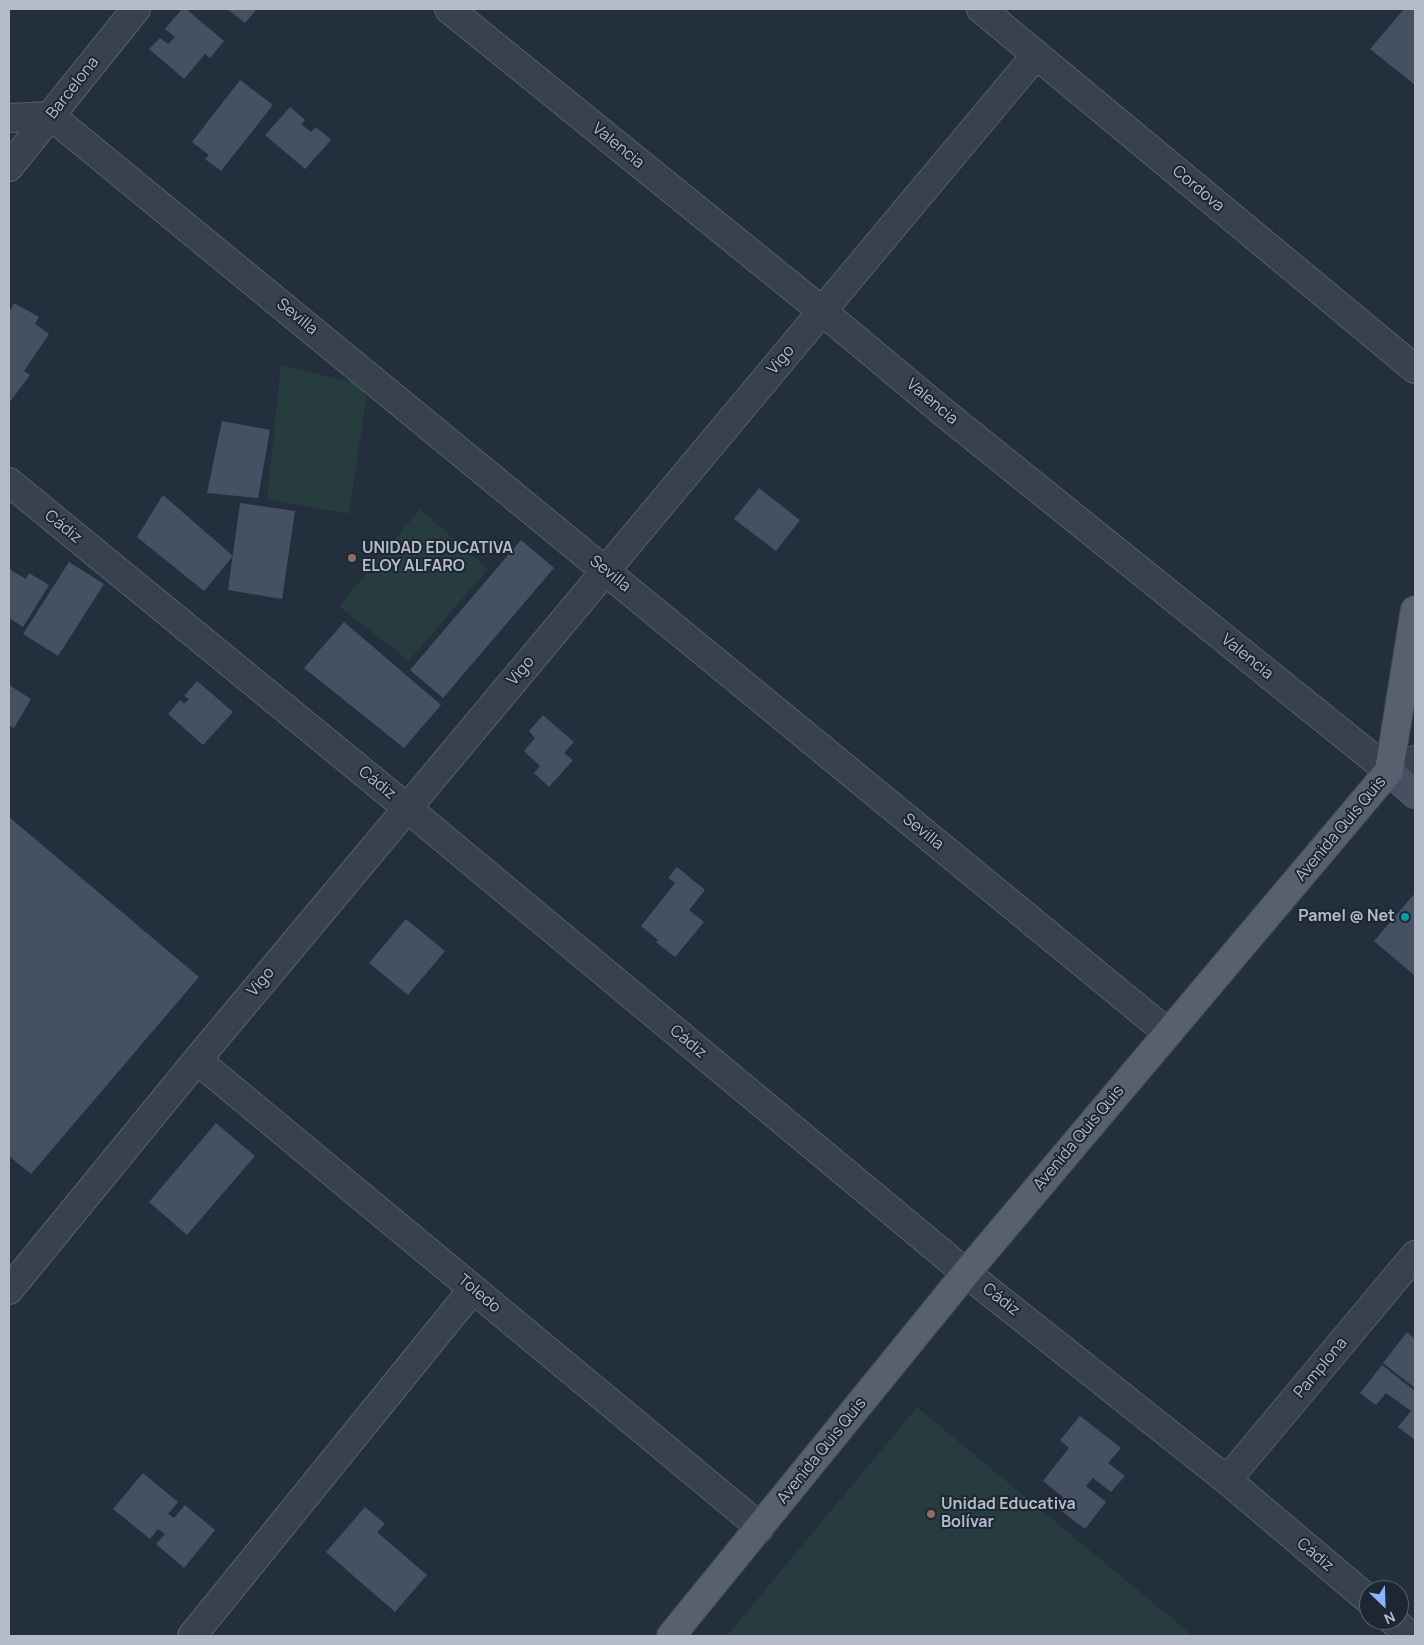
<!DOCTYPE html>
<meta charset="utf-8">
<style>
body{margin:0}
#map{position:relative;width:1424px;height:1645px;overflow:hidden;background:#242f3e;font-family:Manrope,sans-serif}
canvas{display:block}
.frame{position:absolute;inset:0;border:10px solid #b4bcc9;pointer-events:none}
.north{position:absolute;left:1359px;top:1580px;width:50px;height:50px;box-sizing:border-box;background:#1d2633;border:1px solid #59626f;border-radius:50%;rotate:156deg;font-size:14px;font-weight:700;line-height:20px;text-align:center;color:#b4bcc9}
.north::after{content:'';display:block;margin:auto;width:18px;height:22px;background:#8ab4f8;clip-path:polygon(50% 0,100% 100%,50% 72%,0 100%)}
</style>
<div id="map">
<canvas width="1424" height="1645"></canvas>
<div class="frame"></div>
<div class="north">N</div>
</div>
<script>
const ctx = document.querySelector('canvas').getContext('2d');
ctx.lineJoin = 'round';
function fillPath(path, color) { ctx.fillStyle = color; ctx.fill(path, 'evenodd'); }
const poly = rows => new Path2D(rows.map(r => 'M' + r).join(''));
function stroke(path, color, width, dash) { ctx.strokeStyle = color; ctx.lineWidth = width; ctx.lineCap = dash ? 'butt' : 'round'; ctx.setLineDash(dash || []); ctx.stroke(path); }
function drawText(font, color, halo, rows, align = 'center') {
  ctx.font = font + ' Manrope,sans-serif'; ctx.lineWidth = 4; ctx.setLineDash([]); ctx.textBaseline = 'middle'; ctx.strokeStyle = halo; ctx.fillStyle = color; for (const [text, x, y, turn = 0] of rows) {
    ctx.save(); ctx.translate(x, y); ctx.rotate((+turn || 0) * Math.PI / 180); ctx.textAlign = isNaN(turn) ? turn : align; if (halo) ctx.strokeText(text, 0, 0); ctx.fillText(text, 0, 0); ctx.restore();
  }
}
const green = poly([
 [281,365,368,386,349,514,267,499],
 [420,509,488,569,409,661,339,606],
 [917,1407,1193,1636,727,1636]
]);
const building = poly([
 [182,9,186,9,224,41,210,58,205,54,184,79,149,49,160,38,168,44,175,37,165,29],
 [227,9,257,9,245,23],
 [1404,9,1415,9,1415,85,1370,49],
 [240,80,273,105,221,171,205,159,209,155,192,142],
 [290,107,305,120,301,124,311,132,316,127,331,140,305,169,265,135],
 [14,303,39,317,35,324,49,334,24,371,30,375,9,403,9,313],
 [222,421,270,430,258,498,207,493],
 [759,488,800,520,776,551,734,519],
 [163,495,233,556,204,591,137,537],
 [240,503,295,511,282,599,228,590],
 [521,540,554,568,443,698,410,670],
 [69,562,104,584,58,656,23,634],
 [9,569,26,579,29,573,49,585,23,627,9,618],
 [344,622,441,705,404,748,304,668],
 [197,681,233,712,203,745,168,714,180,700,184,704,189,699,184,696],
 [9,685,31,699,14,728,9,725],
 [543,715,574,742,564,753,573,760,549,787,534,773,540,766,524,751,535,738,529,731],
 [9,817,199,977,31,1174,9,1156],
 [677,867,705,890,689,910,704,922,675,957,656,942,658,940,641,926,675,883,668,878],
 [1415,893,1415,976,1374,941],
 [406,919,445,951,408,995,369,963],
 [216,1123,255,1156,187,1235,149,1202],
 [1407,1332,1415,1339,1415,1388,1383,1363],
 [1382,1365,1415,1391,1415,1440,1398,1427,1411,1411,1386,1393,1376,1405,1360,1393],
 [1080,1416,1121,1448,1108,1463,1125,1476,1111,1492,1093,1478,1086,1486,1106,1502,1085,1529,1056,1507,1063,1497,1043,1481,1069,1448,1060,1440],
 [143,1473,178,1502,168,1514,174,1518,185,1505,215,1530,184,1568,156,1544,165,1534,158,1529,150,1539,113,1509],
 [365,1507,385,1524,377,1532,427,1575,395,1612,326,1552]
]);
const street = poly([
 [449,9,822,311,943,412,1389,771,1415,760],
 [981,9,1415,369],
 [51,116,1168,1033],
 [9,118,51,116],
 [9,167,136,9],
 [9,482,407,808,966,1273,1227,1480,1369,1600],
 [197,1060,754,1522,759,1529],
 [9,1290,197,1060,1036,55],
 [1227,1480,1415,1255],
 [1392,1620,1411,1636],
 [192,1636,473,1289]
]);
const secondary = poly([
 [1389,771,1415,794]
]);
const primary = poly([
 [671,1636,966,1273,1389,771,1415,610]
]);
const markers = [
 [352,558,5,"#8d6e63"],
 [1405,917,5,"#0f9aa8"],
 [931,1514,5,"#8d6e63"]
];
const streetNames = [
 ["Barcelona",73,88,-52],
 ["Valencia",618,146,39],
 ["Cordova",1198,189,40],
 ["Sevilla",297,317,39],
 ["Vigo",781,360,-50],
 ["Valencia",932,402,40],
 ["Cádiz",63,527,39],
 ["Sevilla",610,574,39],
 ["Valencia",1247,657,39],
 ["Vigo",521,671,-50],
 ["Cádiz",377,783,39],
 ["Avenida Quis Quis",1341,829,-50],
 ["Sevilla",923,832,39],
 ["Vigo",261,982,-50],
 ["Cádiz",688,1042,40],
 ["Avenida Quis Quis",1079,1138,-50],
 ["Toledo",479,1294,40],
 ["Cádiz",1001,1300,38],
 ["Pamplona",1321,1368,-50],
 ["Avenida Quis Quis",822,1451,-51],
 ["Cádiz",1315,1555,40]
];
const poiNames = [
 ["UNIDAD EDUCATIVA",362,549],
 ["ELOY ALFARO",362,567],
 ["Pamel @ Net",1395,917,"right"],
 ["Unidad Educativa",941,1505],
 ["Bolívar",941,1523]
];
fillPath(green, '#263c3f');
fillPath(building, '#455162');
stroke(street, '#565f6c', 30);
stroke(secondary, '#565f6c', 30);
stroke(primary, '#414a57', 30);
stroke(street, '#38414e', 28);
stroke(secondary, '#465061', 28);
stroke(primary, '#56606e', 28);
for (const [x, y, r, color] of markers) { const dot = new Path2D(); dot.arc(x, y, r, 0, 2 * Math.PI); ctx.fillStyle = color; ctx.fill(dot); stroke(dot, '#1d2633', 2); }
drawText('16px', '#b4bcc9', '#1d2633', streetNames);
drawText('bold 16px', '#b4bcc9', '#1d2633', poiNames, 'left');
</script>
